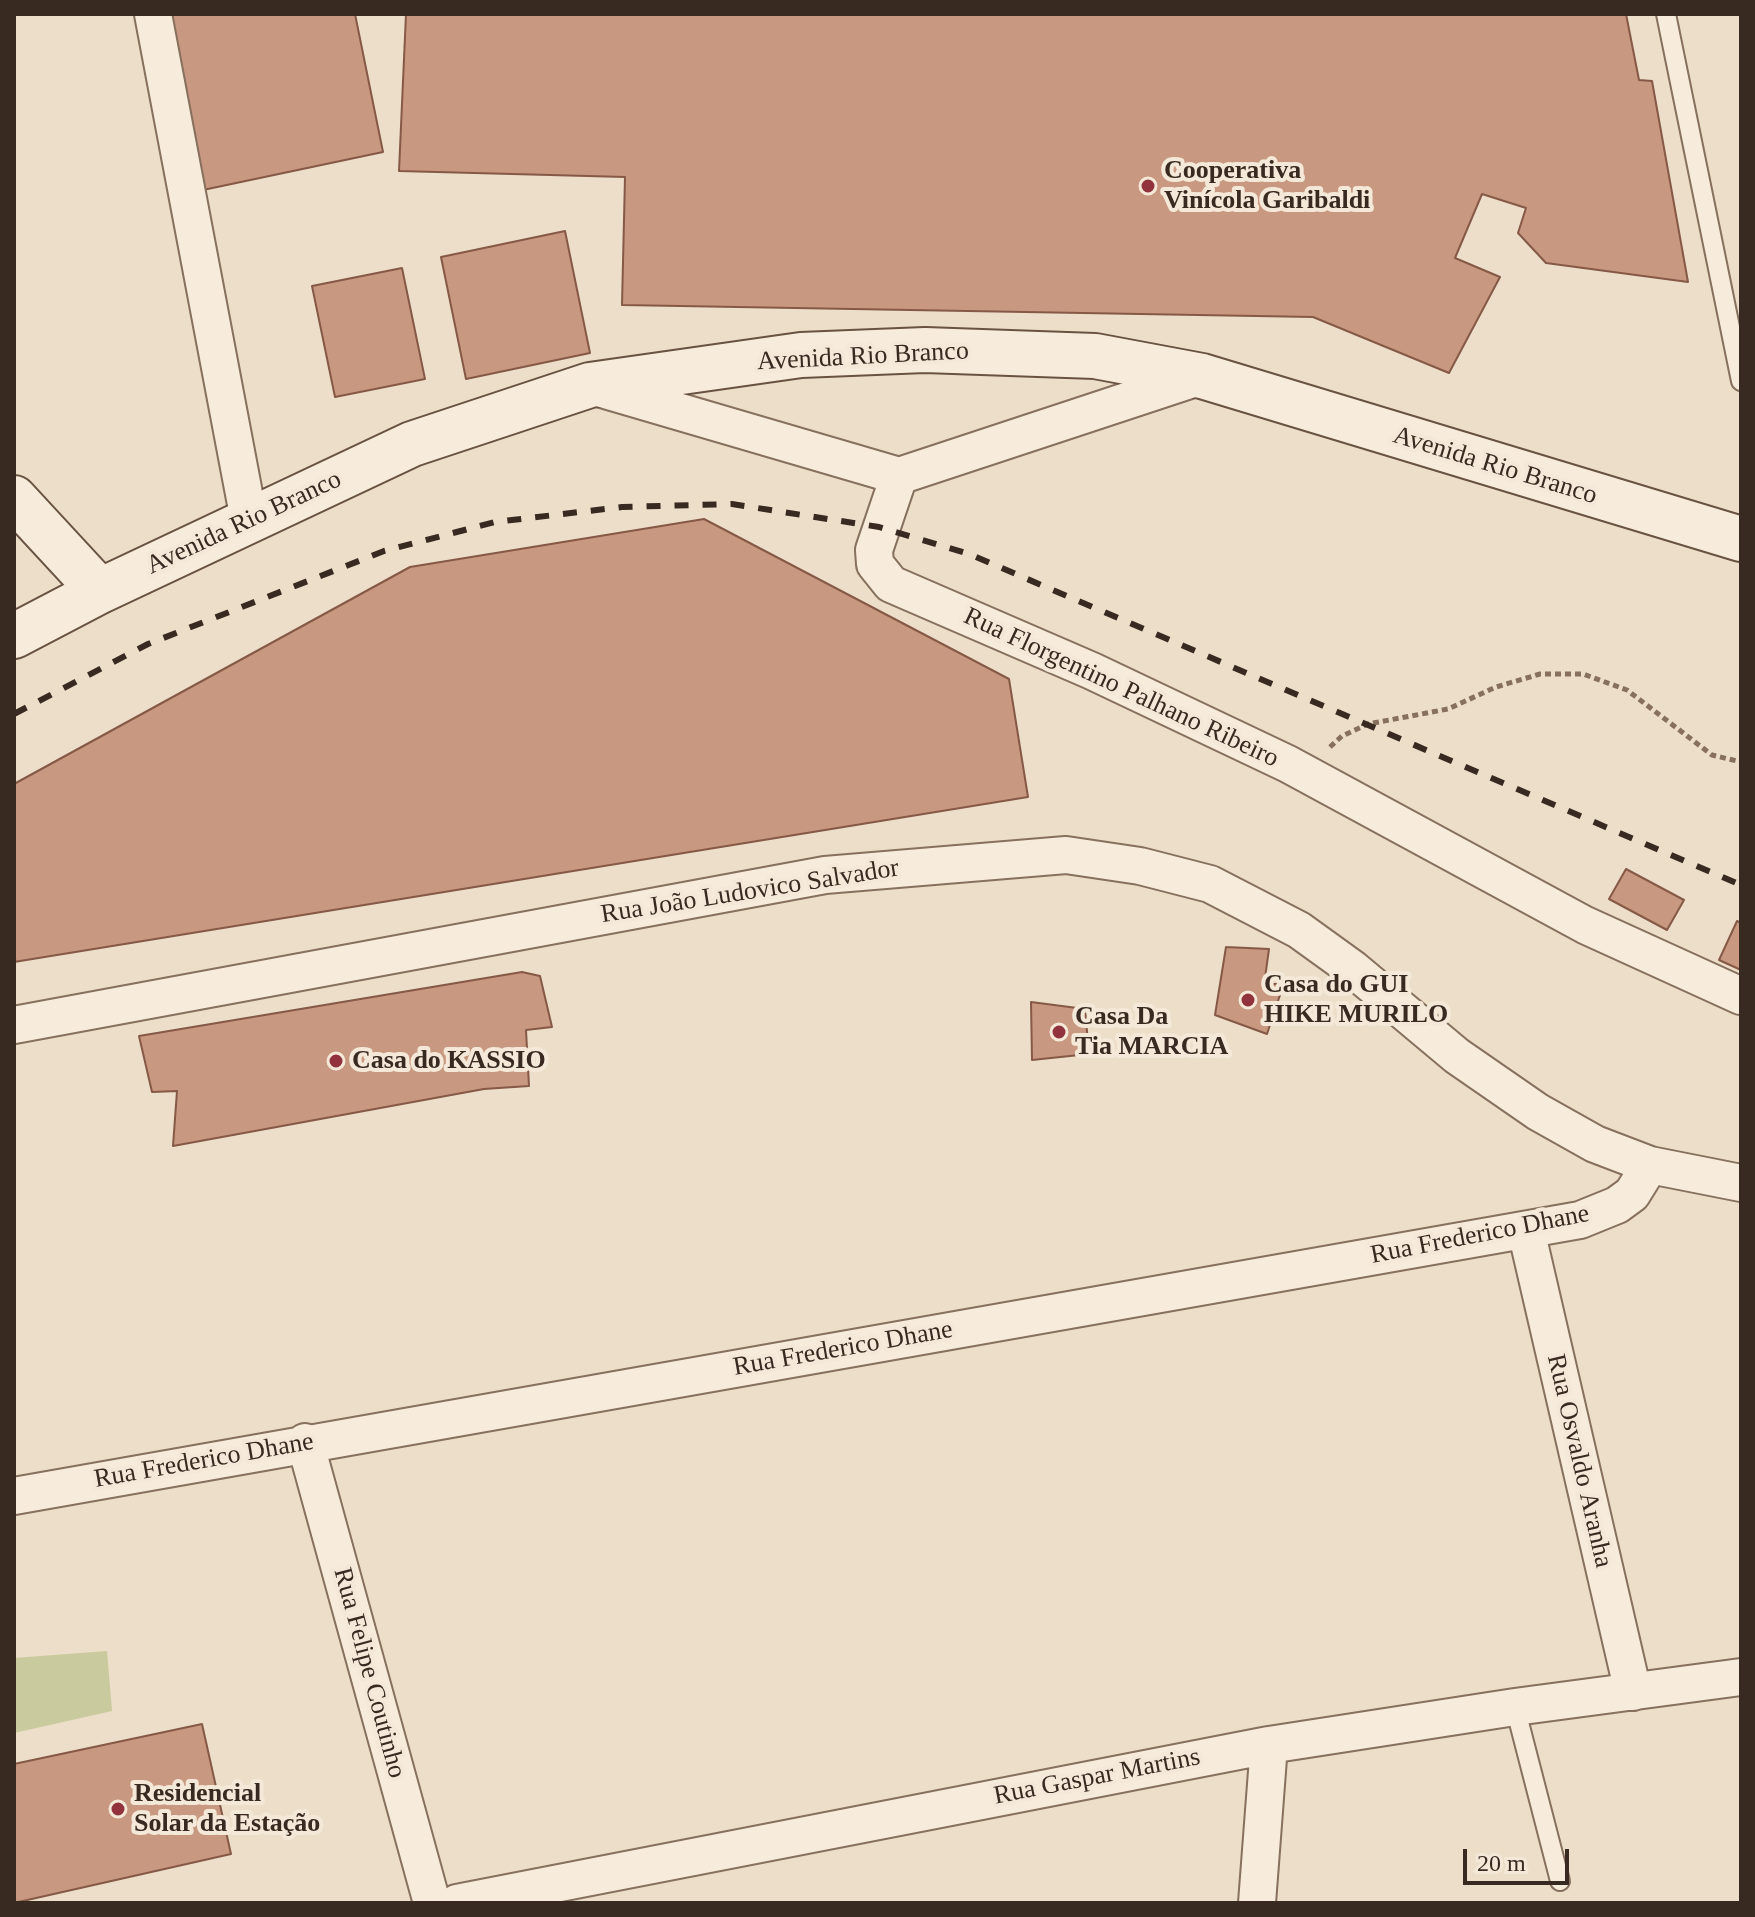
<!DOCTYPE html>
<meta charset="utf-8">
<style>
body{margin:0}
#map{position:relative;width:1755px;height:1917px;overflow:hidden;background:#ecdec9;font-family:"Times New Roman",serif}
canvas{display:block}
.frame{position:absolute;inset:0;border:16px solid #392a21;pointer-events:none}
.scale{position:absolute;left:1463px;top:1849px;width:106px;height:36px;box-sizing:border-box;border:4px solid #392a21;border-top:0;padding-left:10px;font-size:24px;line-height:28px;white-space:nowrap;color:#392a21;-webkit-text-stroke:6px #f4e9d8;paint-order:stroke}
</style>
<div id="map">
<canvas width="1755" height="1917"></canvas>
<div class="frame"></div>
<div class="scale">20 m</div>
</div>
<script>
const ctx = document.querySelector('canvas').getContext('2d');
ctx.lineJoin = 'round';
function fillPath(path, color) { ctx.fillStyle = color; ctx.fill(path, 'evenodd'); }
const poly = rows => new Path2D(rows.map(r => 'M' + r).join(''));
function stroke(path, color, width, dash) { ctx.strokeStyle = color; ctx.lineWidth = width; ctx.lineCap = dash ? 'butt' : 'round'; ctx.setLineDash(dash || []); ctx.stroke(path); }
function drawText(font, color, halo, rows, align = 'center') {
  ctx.font = font + ' "Times New Roman",serif'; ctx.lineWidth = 8; ctx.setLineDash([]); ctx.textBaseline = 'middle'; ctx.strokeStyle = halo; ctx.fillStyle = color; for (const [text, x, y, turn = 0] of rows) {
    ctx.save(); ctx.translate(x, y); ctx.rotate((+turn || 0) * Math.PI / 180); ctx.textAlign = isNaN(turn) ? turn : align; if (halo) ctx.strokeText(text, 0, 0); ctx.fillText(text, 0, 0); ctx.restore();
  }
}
const green = poly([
 [107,1651,112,1711,14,1733,14,1658]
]);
const building = poly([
 [166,14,355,14,383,152,203,190,166,14],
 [406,14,1626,14,1639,80,1652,81,1688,282,1546,263,1518,233,1526,208,1482,194,1455,258,1500,277,1449,373,1313,317,622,305,625,177,399,171,406,14],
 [565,231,590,353,466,379,441,257,565,231],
 [402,268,425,379,335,397,312,286,402,268],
 [704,519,1009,679,1028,797,14,962,14,784,410,567,704,519],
 [1626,869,1684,900,1667,930,1609,899,1626,869],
 [1737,921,1741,923,1741,970,1719,960,1737,921],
 [1226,947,1269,949,1264,985,1284,983,1267,1034,1215,1015,1226,947],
 [522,972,540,976,552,1027,526,1030,529,1086,484,1089,173,1146,177,1091,152,1092,139,1036,522,972],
 [1031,1002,1085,1009,1089,1054,1032,1060,1031,1002],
 [202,1724,231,1854,14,1903,14,1764,202,1724]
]);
const path = poly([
 [1330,747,1342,736,1368,724,1448,709,1496,687,1540,674,1583,674,1627,690,1712,755,1741,762]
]);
const lane = poly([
 [1666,14,1741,381],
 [1515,1707,1560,1881]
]);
const street = poly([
 [153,14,249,520],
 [595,387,899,476,874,550,875,564,891,584,1092,671,1288,764,1585,925,1741,996],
 [899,476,1202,376],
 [14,1025,825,875,1066,855,1140,866,1210,884,1299,930,1353,969,1457,1056,1538,1112,1595,1144,1650,1165,1741,1183],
 [1526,1230,1633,1692],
 [305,1442,432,1903],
 [14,1496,1580,1220,1617,1205,1632,1194,1650,1165],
 [457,1903,1269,1745,1515,1707,1741,1677],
 [1257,1903,1269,1745]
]);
const secondary = poly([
 [14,498,100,591],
 [14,636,100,591,412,444,590,385,801,355,925,350,1095,356,1202,376,1741,539]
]);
const rail = poly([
 [14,714,148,644,384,551,495,522,622,507,732,504,879,527,969,554,1741,885]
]);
const markers = [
 [1148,186,8,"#92323c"],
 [1248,1000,8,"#92323c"],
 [1059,1032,8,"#92323c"],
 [336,1061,8,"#92323c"],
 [118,1809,8,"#92323c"]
];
const poiNames = [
 ["Cooperativa",1164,171],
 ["Vinícola Garibaldi",1164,201],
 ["Casa do GUI",1264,985],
 ["HIKE MURILO",1264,1015],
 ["Casa Da",1075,1017],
 ["Tia MARCIA",1075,1047],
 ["Casa do KASSIO",352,1061],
 ["Residencial",134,1794],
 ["Solar da Estação",134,1824]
];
const streetNames = [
 ["Avenida Rio Branco",863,357,-3],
 ["Avenida Rio Branco",1495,466,17],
 ["Avenida Rio Branco",244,523,-25],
 ["Rua Florgentino Palhano Ribeiro",1121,688,25],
 ["Rua João Ludovico Salvador",750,892,-9],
 ["Rua Frederico Dhane",1480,1235,-11],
 ["Rua Frederico Dhane",843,1349,-10],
 ["Rua Frederico Dhane",204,1461,-10],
 ["Rua Osvaldo Aranha",1579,1461,77],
 ["Rua Felipe Coutinho",369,1673,75],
 ["Rua Gaspar Martins",1097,1777,-11]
];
fillPath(green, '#c9ca9d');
fillPath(building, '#c89881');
stroke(building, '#855946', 2);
stroke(lane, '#87705e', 22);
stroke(street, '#87705e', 40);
stroke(secondary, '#695241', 48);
stroke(path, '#87705e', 5, [6, 4]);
stroke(lane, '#f7ecdb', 18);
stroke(street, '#f7ecdb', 36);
stroke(secondary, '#f7ecdb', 44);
stroke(rail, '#392a21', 6, [14, 14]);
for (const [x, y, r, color] of markers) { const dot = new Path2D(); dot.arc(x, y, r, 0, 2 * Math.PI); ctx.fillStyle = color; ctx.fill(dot); stroke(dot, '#f4e9d8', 3); }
drawText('bold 26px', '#392a21', '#f4e9d8', poiNames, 'left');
drawText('26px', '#392a21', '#f4e9d8', streetNames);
</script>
